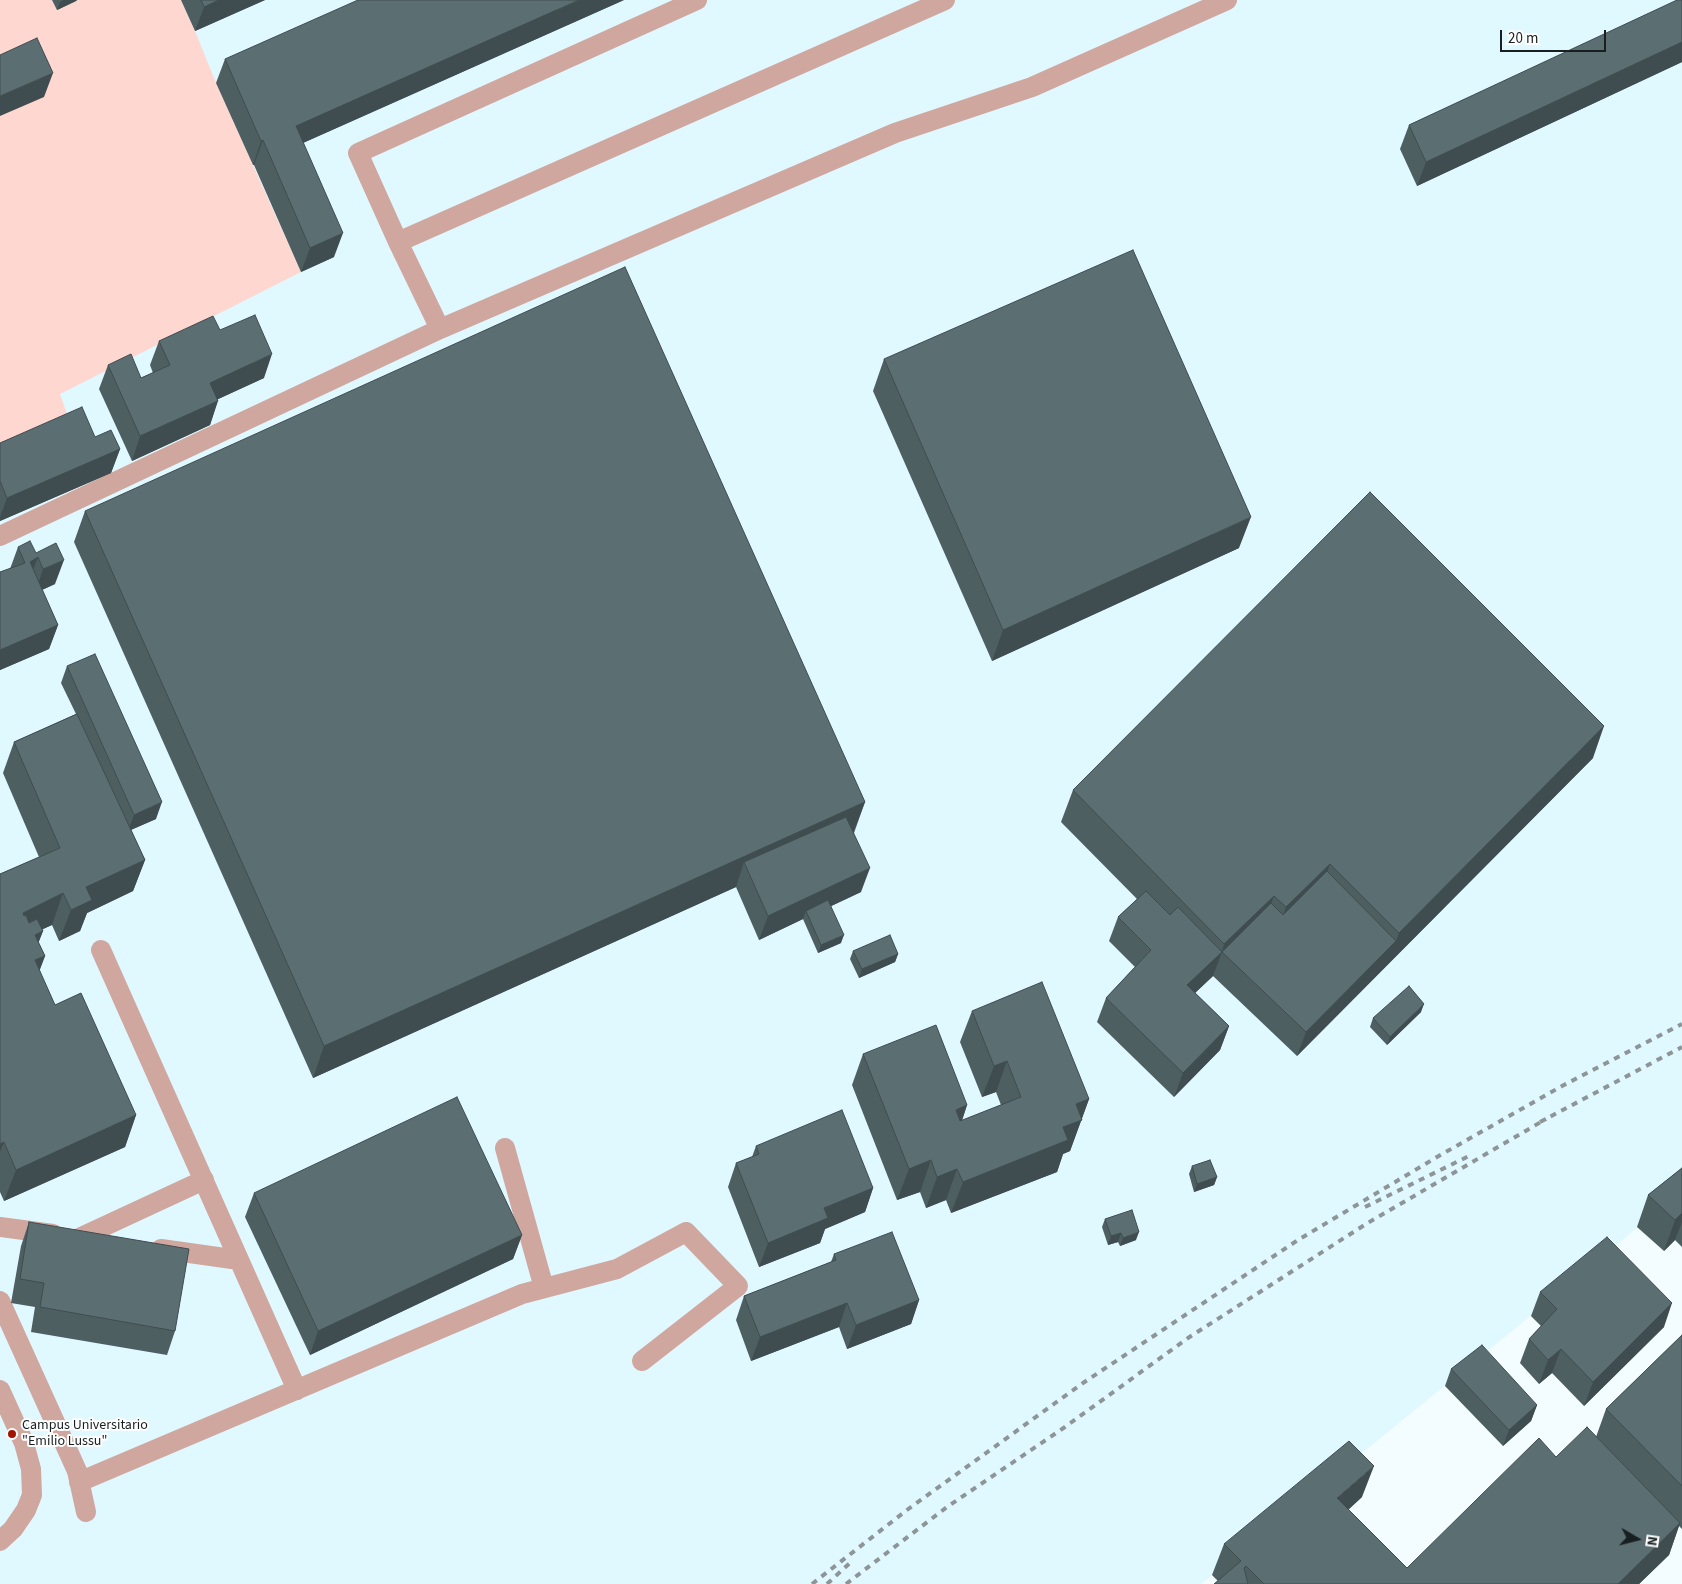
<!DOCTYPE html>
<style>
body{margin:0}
#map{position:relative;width:1682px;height:1584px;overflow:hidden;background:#f3fcfe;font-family:"Source Sans 3",sans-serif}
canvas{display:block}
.north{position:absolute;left:1612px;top:1514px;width:50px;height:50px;-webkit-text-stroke:4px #fff;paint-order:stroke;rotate:98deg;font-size:14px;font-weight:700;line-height:20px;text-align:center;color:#171f21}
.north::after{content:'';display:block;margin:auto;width:18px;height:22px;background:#171f21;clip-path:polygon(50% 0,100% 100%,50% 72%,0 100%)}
.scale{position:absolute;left:1500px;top:30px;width:106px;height:22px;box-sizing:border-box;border:2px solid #171f21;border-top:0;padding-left:6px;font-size:15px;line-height:18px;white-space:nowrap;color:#171f21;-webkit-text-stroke:4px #fff;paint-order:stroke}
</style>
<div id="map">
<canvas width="1682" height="1584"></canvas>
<div class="north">N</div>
<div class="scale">20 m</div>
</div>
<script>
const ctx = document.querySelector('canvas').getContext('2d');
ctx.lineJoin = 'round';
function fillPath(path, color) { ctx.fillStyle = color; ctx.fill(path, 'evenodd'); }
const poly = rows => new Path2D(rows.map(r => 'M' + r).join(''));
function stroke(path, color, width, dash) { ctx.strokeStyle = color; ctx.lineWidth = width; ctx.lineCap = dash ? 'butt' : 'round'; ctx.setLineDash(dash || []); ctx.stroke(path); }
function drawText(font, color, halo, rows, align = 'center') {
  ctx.font = font + ' "Source Sans 3",sans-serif'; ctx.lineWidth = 4; ctx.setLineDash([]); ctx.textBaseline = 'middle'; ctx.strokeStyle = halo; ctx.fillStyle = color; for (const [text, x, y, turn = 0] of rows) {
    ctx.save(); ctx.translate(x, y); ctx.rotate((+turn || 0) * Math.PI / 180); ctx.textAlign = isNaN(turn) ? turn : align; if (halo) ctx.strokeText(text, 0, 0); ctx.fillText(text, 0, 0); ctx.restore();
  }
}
const built = poly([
 [0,0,1682,0,1682,1189,1598,1261,1201,1584,0,1584]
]);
const green = poly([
 [0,0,181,0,195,31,216,83,301,272,60,394,73,431,0,463]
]);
const service = poly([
 [697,0,358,153,398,242,945,0],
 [398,242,440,329,895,133,1032,87,1227,0],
 [0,536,440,329],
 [101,950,297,1390],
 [505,1148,544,1288],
 [0,1227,53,1234],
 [79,1238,204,1180],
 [161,1249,239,1260],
 [0,1301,77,1471,86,1512],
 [0,1390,24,1443,31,1469,32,1495,26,1510,13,1529,0,1541],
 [79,1482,522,1294,617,1269,686,1232,738,1286,642,1361]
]);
const rail = poly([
 [1540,1122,1682,1047],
 [1365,1207,1471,1155],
 [812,1584,907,1510,1083,1383,1298,1240,1437,1157,1562,1086,1682,1024],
 [827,1584,852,1561],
 [846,1584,947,1507,1065,1427,1188,1338,1366,1224,1546,1119]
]);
const wall = poly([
 [52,0,77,0,76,1,57,10],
 [181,0,265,0,195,31],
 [624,0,303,143,334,257,301,272,254,165,253,165,216,83,225,59],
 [1682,0,1682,62,1417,186,1400,149,1409,125],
 [220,330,264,378,218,399,210,425,132,461,99,389,108,365,141,378,153,373,150,365,159,341],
 [884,359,1239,548,992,661,873,391],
 [95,437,120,449,111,473,0,521,0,443],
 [85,511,865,802,854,833,861,892,831,906,841,943,818,953,803,919,759,940,736,887,313,1078,74,542],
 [18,547,36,553,55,584,42,590,58,625,49,649,0,670,0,572,10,569],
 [67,666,156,819,131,830,145,860,133,891,87,913,80,931,59,941,52,925,42,929,43,931,38,943,45,956,39,971,55,1005,136,1115,125,1147,4,1201,0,1192,0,874,39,857,3,773,14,742,76,714,61,683],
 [1593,758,1297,1056,1213,976,1195,993,1229,1026,1220,1050,1174,1097,1097,1022,1106,998,1135,967,1109,941,1118,917,1137,899,1061,822,1073,790],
 [853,951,898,954,895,962,859,978,850,959],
 [972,1011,1089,1099,1070,1151,1063,1154,1057,1172,951,1213,946,1200,926,1208,920,1192,897,1200,852,1085,863,1054,967,1105,962,1121,1001,1105,996,1092,982,1097,960,1042],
 [1421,1012,1387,1045,1370,1027,1373,1018],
 [756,1146,873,1188,865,1212,825,1229,820,1243,759,1267,728,1187,736,1163,752,1157],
 [1192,1166,1217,1177,1214,1185,1194,1192,1189,1174],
 [1682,1168,1682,1247,1675,1240,1664,1251,1637,1227,1648,1195],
 [254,1193,522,1235,513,1259,310,1355,245,1217],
 [1105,1219,1136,1240,1120,1246,1118,1242,1108,1245,1102,1227],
 [29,1222,175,1331,167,1355,31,1332,35,1307,11,1303,21,1246],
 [834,1254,919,1300,911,1324,847,1349,839,1327,751,1361,736,1320,744,1296,831,1262],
 [1540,1292,1664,1327,1584,1406,1552,1373,1539,1384,1520,1363,1529,1339,1541,1326,1531,1316],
 [1682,1335,1682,1529,1679,1526,1669,1555,1639,1584,1214,1584,1218,1581,1212,1575,1224,1544,1362,1497,1348,1510,1407,1568,1556,1457,1596,1437,1606,1409],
 [1451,1369,1537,1405,1531,1421,1503,1446,1445,1386]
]);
const shadedWall = poly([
 [63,0,77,0,76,1,57,10,60,2],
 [219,0,265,0,195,31,204,7],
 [579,0,624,0,287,150,296,126],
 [1682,42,1682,62,1417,186,1426,162],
 [53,73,44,97,0,116,0,96],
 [263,140,254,165,253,165,261,141],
 [343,233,334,257,301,272,310,248],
 [272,354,264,378,201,407,210,383],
 [218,401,210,425,132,461,140,436],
 [120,449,111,473,0,521,0,517,7,498],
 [1251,517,1239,548,992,661,1003,630],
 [38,557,29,581,30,562],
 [64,560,55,584,35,593,43,569],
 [58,625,49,649,0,670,0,650],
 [1604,726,1593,758,1297,1056,1306,1032,1396,941,1399,933],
 [162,802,156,819,128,831,134,815],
 [865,802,853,833,744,862,736,887,313,1078,324,1046],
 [145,860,133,891,87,913,80,931,59,941,71,910,86,887],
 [1330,864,1319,896,1275,939,1286,907],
 [870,868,861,892,808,917,806,911,803,919,759,940,768,916],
 [63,893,52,925,11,944,23,913],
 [1274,896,1263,927,1222,952,1224,944],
 [43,931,31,962,35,935],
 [844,935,841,943,818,953,821,945],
 [1222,952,1213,976,1178,1009,1187,985],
 [898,954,895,962,859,978,862,969],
 [45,956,33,988,35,960],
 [1424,1004,1421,1012,1387,1045,1390,1037],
 [1229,1026,1220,1050,1174,1097,1183,1073],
 [1007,1061,996,1092,982,1097,994,1066],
 [1089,1099,1070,1151,1063,1154,1057,1172,951,1213,963,1182,1063,1127,1076,1104],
 [967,1105,956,1137,956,1110],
 [136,1115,125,1147,4,1201,16,1170],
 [4,1142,0,1152,0,1144],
 [931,1160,920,1192,897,1200,909,1169],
 [957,1169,946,1200,926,1208,937,1177],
 [1217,1177,1214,1185,1194,1192,1197,1184],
 [873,1188,865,1212,825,1229,820,1243,759,1267,768,1243,824,1208],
 [1682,1213,1682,1222,1675,1240,1664,1251,1675,1220],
 [1139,1232,1136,1240,1120,1246,1123,1238],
 [1121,1233,1118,1242,1108,1245,1111,1236],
 [522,1235,513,1259,310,1355,318,1331],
 [919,1300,911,1324,847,1349,856,1325],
 [847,1303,839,1327,751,1361,760,1337],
 [1672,1303,1664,1327,1584,1406,1593,1382],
 [1561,1349,1552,1373,1539,1384,1548,1360],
 [1537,1405,1531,1421,1503,1446,1509,1430],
 [1374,1466,1362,1497,1326,1530,1337,1498],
 [1680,1523,1669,1555,1639,1584,1618,1584]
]);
const building = poly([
 [201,0,219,0,204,7,201,0],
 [358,0,579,0,296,126,343,233,310,248,263,140,261,141,225,59,358,0],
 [1677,0,1682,0,1682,42,1426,162,1409,125,1677,0],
 [37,38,53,73,0,96,0,55,37,38],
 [1133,250,1251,517,1003,630,884,359,1133,250],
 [625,267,865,802,324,1046,85,511,625,267],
 [255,315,272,354,210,383,218,401,140,436,108,365,131,354,141,378,170,365,159,341,213,316,220,330,255,315],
 [82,407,95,437,111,430,120,449,7,498,0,481,0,443,82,407],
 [1370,492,1604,726,1399,933,1330,864,1286,907,1274,896,1224,944,1073,790,1370,492],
 [30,541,36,553,56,543,64,560,43,569,38,557,30,562,58,625,0,650,0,572,25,563,18,547,30,541],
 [95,654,162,802,134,815,67,666,95,654],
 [77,714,145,860,86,887,92,900,71,910,63,893,23,913,24,916,26,915,29,923,37,919,43,931,35,935,45,956,35,960,55,1005,81,993,136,1115,16,1170,4,1142,0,1144,0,874,60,848,14,742,77,714],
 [846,817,870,868,768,916,744,862,846,817],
 [1327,871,1396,941,1306,1032,1222,952,1271,903,1283,915,1327,871],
 [1146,891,1170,915,1178,907,1222,952,1187,985,1229,1026,1183,1073,1106,998,1151,950,1118,917,1146,891],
 [828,900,844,935,821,945,806,911,828,900],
 [890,935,898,954,862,969,853,951,890,935],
 [1042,982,1089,1099,1076,1104,1082,1120,1063,1127,1068,1140,963,1182,957,1169,937,1177,931,1160,909,1169,863,1054,936,1025,967,1105,956,1110,960,1121,1021,1097,1007,1061,994,1066,972,1011,1042,982],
 [1409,986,1424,1004,1390,1037,1373,1018,1409,986],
 [457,1097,522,1235,318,1331,254,1193,457,1097],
 [842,1110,873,1188,824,1208,828,1218,768,1243,736,1163,759,1154,756,1146,842,1110],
 [1210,1160,1217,1177,1197,1184,1192,1166,1210,1160],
 [1682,1168,1682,1213,1675,1220,1648,1195,1682,1168],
 [1132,1210,1139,1232,1123,1238,1121,1233,1111,1236,1105,1219,1132,1210],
 [29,1222,189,1249,175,1331,40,1307,44,1283,20,1279,29,1222],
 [892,1232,919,1300,856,1325,847,1303,760,1337,744,1296,836,1260,834,1254,892,1232],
 [1607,1237,1672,1303,1593,1382,1561,1349,1548,1360,1529,1339,1557,1309,1540,1292,1607,1237],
 [1682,1335,1682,1486,1606,1409,1682,1335],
 [1482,1345,1537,1405,1509,1430,1451,1369,1482,1345],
 [1587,1427,1680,1523,1618,1584,1264,1584,1246,1566,1244,1568,1248,1584,1214,1584,1241,1561,1224,1544,1349,1441,1374,1466,1337,1498,1407,1568,1539,1438,1556,1457,1587,1427]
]);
const markers = [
 [12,1434,5,"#a51102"]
];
const poiNames = [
 ["Campus Universitario",22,1426],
 ["\"Emilio Lussu\"",22,1442]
];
fillPath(built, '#e0f8ff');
fillPath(green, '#fed7d0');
stroke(service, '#d0a79f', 20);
stroke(rail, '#8d9597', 4, [6, 6]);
fillPath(wall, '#4e5f62');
fillPath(shadedWall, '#404d50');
fillPath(building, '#5b6e72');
stroke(building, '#404d50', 1);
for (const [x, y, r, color] of markers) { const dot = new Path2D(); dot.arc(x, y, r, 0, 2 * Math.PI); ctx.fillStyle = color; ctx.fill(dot); stroke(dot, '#fff', 2); }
drawText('14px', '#171f21', '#fff', poiNames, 'left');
</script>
